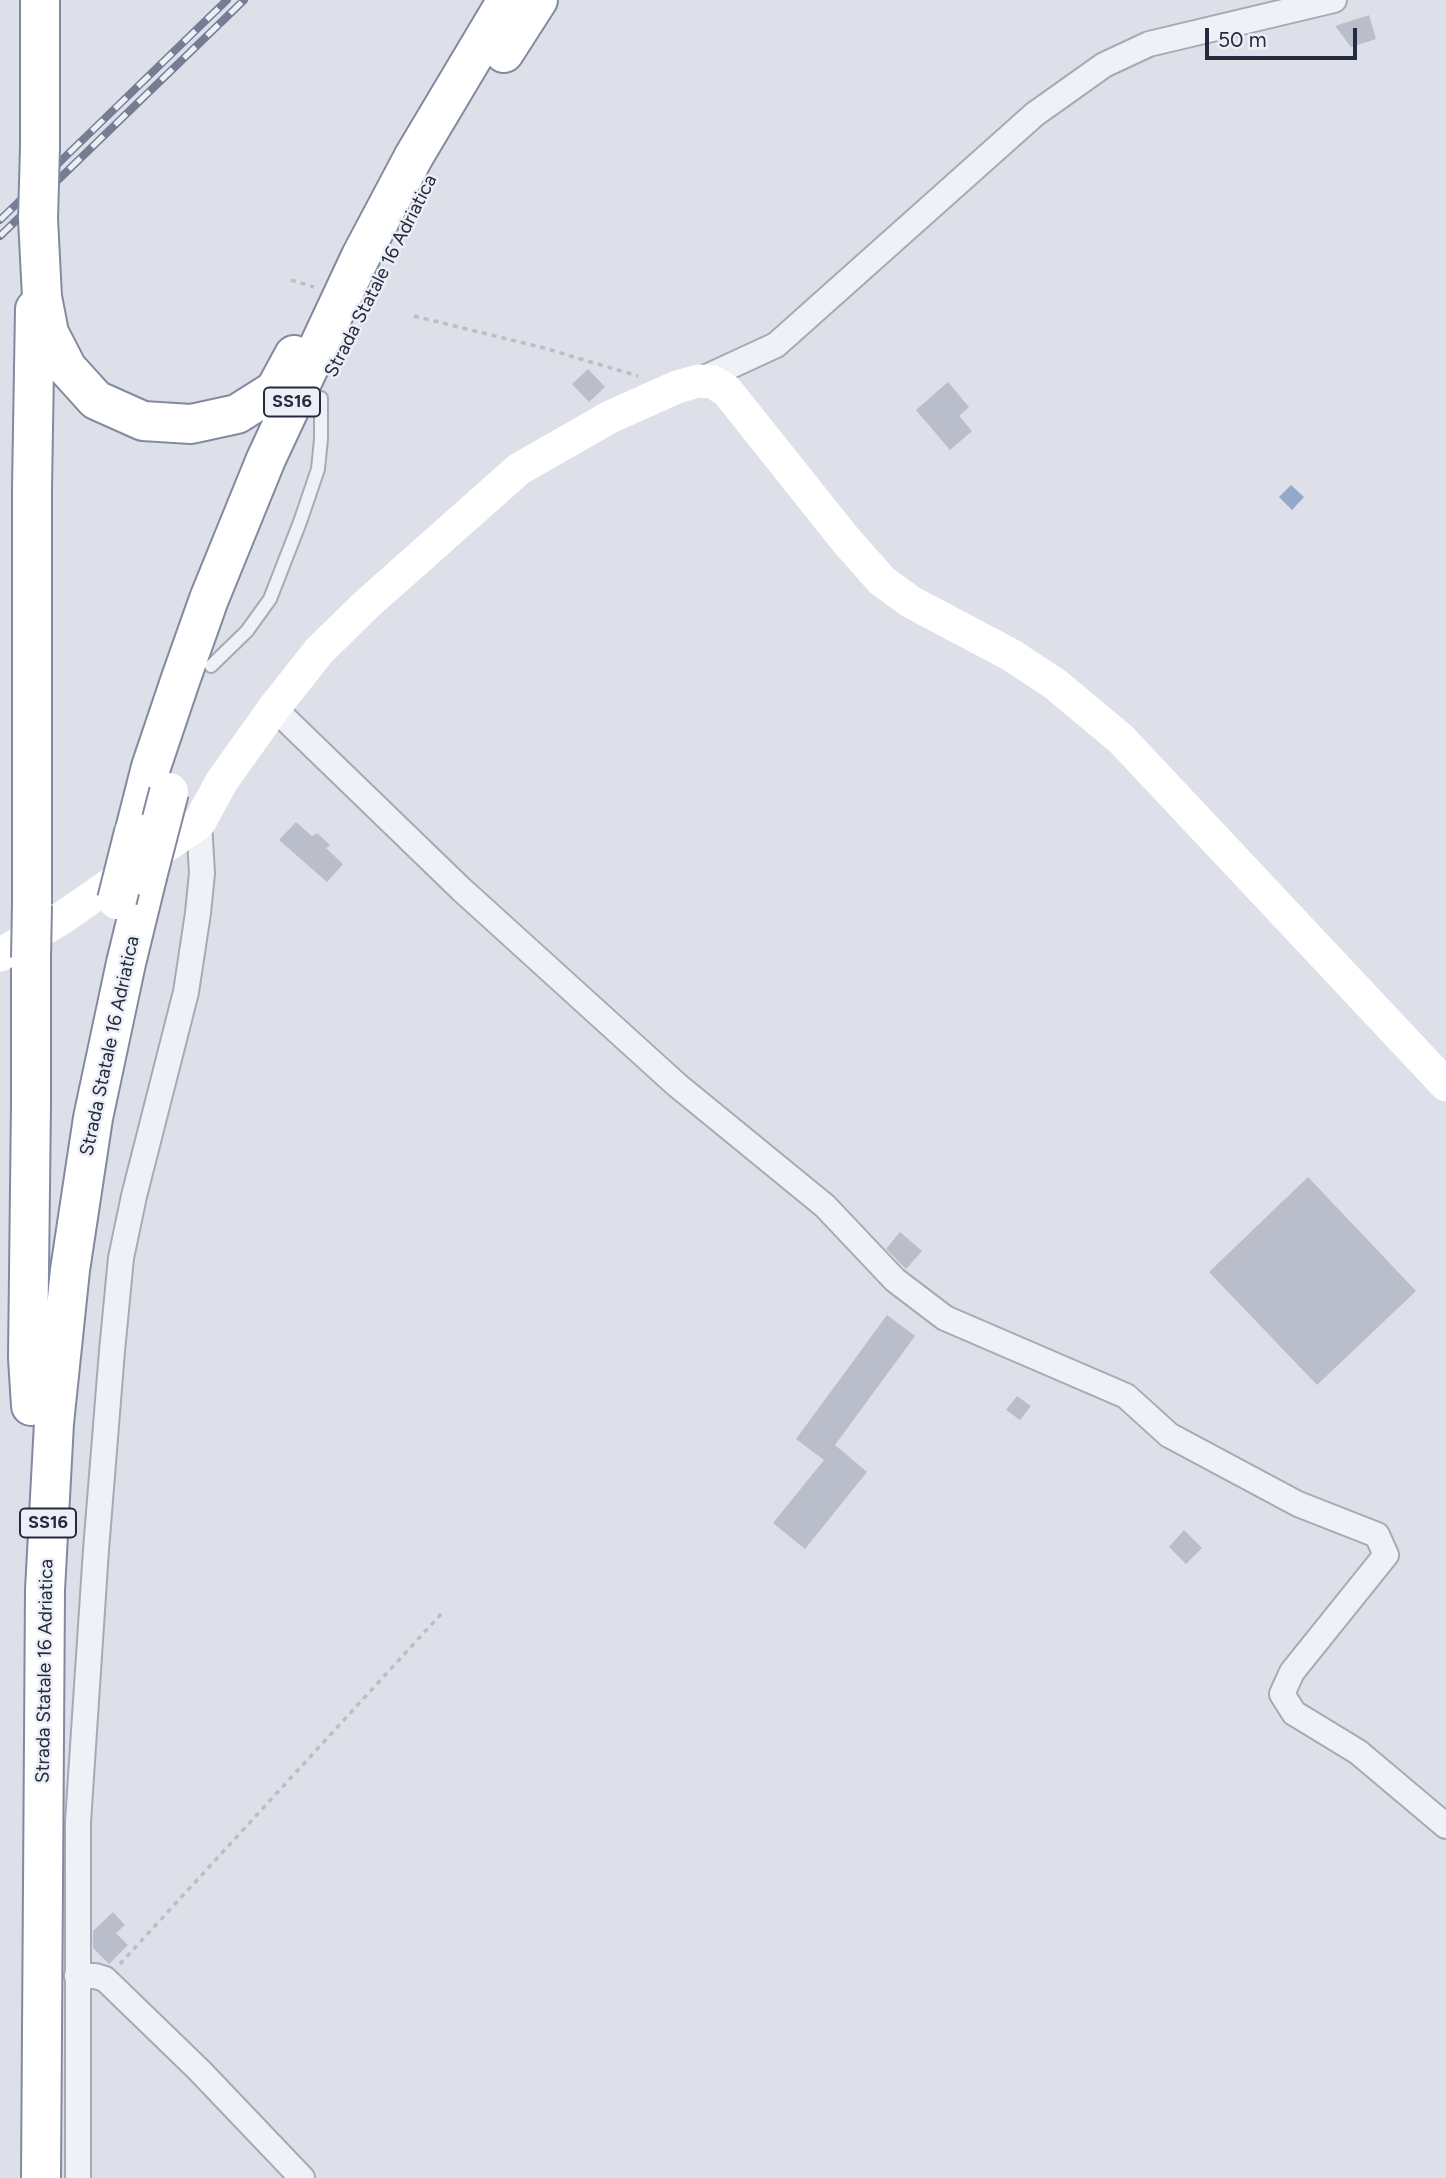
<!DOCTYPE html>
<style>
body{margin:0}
#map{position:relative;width:1446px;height:2178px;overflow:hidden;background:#dde0e8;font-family:Figtree,sans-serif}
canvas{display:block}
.scale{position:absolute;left:1205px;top:28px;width:152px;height:32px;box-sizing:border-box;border:4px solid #252b3f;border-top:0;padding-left:9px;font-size:21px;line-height:24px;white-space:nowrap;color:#252b3f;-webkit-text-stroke:5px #eceff6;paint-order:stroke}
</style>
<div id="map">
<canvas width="1446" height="2178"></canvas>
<div class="scale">50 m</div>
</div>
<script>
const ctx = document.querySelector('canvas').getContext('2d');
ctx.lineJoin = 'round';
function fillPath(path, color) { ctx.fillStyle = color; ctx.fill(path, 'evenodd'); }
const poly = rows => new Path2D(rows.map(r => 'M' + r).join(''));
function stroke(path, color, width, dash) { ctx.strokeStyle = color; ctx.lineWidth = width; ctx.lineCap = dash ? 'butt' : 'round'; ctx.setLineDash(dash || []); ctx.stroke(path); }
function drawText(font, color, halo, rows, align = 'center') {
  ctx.font = font + ' Figtree,sans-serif'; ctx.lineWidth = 5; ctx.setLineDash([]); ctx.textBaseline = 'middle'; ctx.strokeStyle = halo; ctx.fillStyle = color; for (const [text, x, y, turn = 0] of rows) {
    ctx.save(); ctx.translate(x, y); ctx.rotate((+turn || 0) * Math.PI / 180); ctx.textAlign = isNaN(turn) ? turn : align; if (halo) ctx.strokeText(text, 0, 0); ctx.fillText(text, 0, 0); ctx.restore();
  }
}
const water = poly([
 [1291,485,1304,497,1292,510,1279,497]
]);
const building = poly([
 [1369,15,1376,39,1351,47,1335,26],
 [588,369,605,387,589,402,572,384],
 [948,382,969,407,959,416,972,431,950,450,916,410],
 [296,822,312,836,317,833,330,845,326,848,343,864,327,882,279,840],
 [1308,1177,1416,1291,1317,1385,1209,1272],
 [900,1232,922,1251,906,1269,886,1249],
 [887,1315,915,1336,835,1445,867,1472,805,1549,773,1523,824,1460,796,1439],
 [1017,1396,1031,1406,1020,1420,1006,1410],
 [1184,1530,1202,1548,1186,1564,1169,1547],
 [113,1912,125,1925,116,1933,128,1945,109,1964,93,1948,93,1931]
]);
const path = poly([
 [291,280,314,287],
 [414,316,544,348,638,376],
 [120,1964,443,1612]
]);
const lane = poly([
 [211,666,247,631,270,599,300,522,318,469,321,439,321,398]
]);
const street = poly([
 [698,381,776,345,1035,114,1104,65,1149,44,1334,0],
 [274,708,461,889,677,1085,825,1206,895,1280,945,1318,1126,1396,1169,1435,1298,1504,1377,1535,1386,1555,1292,1672,1282,1694,1294,1713,1358,1752,1446,1826],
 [77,1976,95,1976,105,1979,199,2070,302,2178],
 [78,2178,78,1822,96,1550,112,1351,121,1258,134,1196,186,992,198,913,202,873,199,823]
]);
const secondary = poly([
 [0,955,62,918,199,823,222,781,274,708,319,651,367,604,519,469,610,417,677,387,698,381,713,382,727,391,845,539,882,581,911,602,1011,655,1055,684,1121,739,1446,1085]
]);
const highway = poly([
 [40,0,40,147],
 [504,53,538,0],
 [38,219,42,297,49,333,67,368,96,400,143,421,191,424,237,414,275,390,294,355],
 [135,830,151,767,180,681,209,599,266,459,361,256,414,156,507,0],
 [32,905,32,489,35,309],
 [31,958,31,1104,28,1358,31,1406],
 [41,2178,45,1590,54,1423,70,1270,93,1118,126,963,147,877]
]);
const rail = poly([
 [0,220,227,0],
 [0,236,244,0]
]);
const highwayBridge = poly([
 [38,219,40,147],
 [147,877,169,792],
 [117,900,134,832],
 [31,958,32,905]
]);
const shields = [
 [292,402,56],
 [48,1523,56]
];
const shieldNames = [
 ["SS16",292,402],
 ["SS16",48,1523]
];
const streetNames = [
 ["Strada Statale 16 Adriatica",381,276,-63],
 ["Strada Statale 16 Adriatica",110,1046,-78],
 ["Strada Statale 16 Adriatica",45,1671,-89]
];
fillPath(water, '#95a7cb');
fillPath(building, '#babecb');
stroke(lane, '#a6aab5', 16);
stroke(street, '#a6aab5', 28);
stroke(highway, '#838aa0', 42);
stroke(path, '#bbbec6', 3.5, [5, 5]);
stroke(lane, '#f0f1f6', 12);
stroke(street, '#f0f1f6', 24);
stroke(secondary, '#fff', 33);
stroke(highway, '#fff', 38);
stroke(rail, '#757c93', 8);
stroke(rail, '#eceff6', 5, [16]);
stroke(highwayBridge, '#838aa0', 42, []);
stroke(highwayBridge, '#fff', 38);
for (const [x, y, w] of shields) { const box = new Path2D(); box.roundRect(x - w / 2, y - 14.5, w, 29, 5); ctx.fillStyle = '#eceff6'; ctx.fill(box); stroke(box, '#252b3f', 2); }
drawText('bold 18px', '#252b3f', null, shieldNames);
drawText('19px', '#252b3f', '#eceff6', streetNames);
</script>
